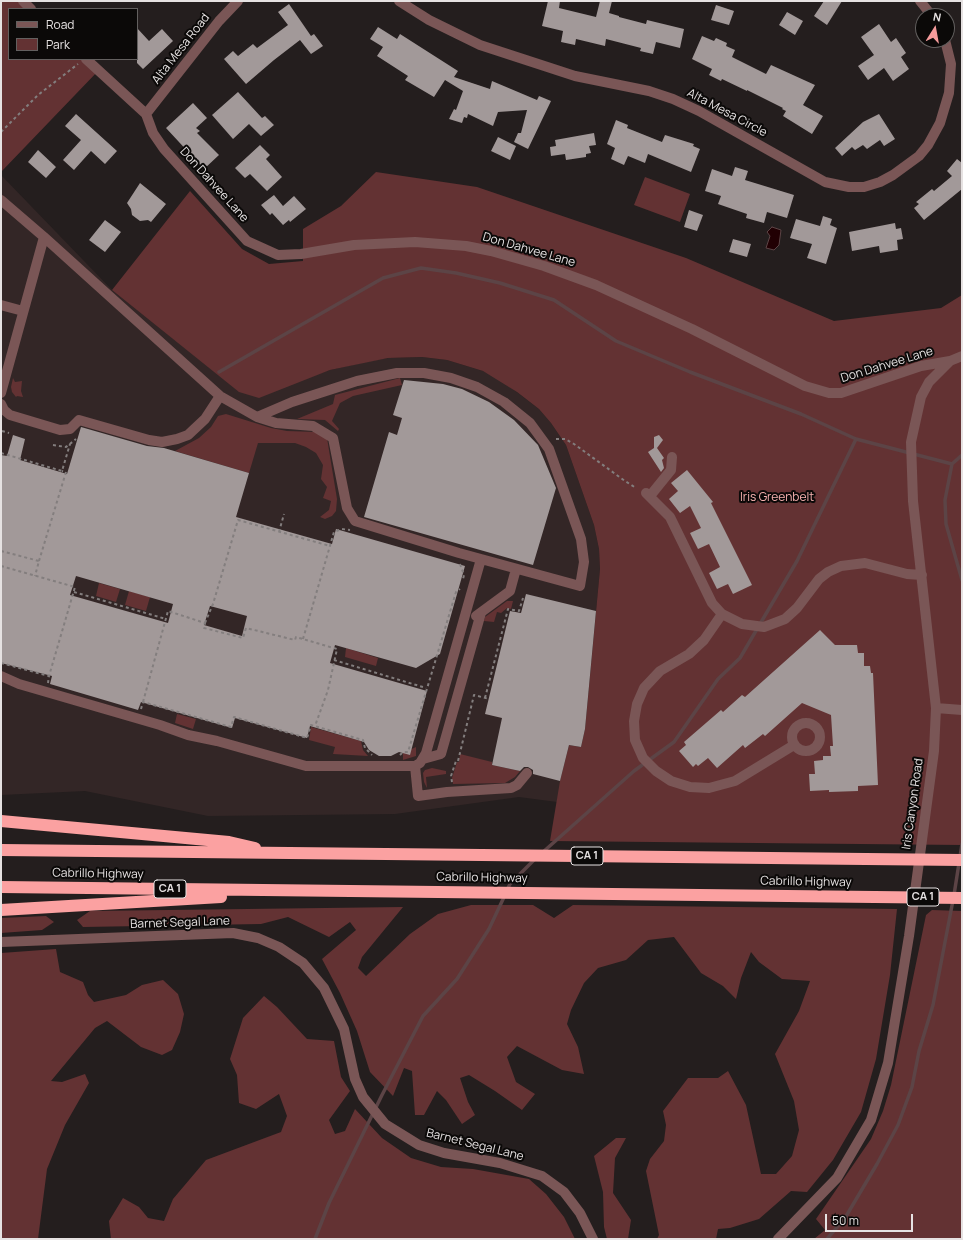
<!DOCTYPE html>
<style>
body{margin:0}
#map{position:relative;width:963px;height:1240px;overflow:hidden;background:#241e1e;font-family:Manrope,sans-serif}
canvas{display:block}
.frame{position:absolute;inset:0;border:2px solid #e6e2e2;pointer-events:none}
.legend{position:absolute;left:8px;top:8px;width:130px;height:52px;box-sizing:border-box;background:#0b0908;border:1px solid #63605f;margin:0;padding:5px 7px;list-style:none;font-size:12px;color:#e6e2e2}
.legend li{display:flex;align-items:center;gap:8px;height:20px}
.legend b{width:20px;border:1px solid #63605f}
.north{position:absolute;left:915px;top:8px;width:40px;height:40px;box-sizing:border-box;background:#0b0908;border:1px solid #63605f;border-radius:50%;rotate:11deg;font-size:11px;font-weight:700;line-height:16px;text-align:center;color:#e6e2e2}
.north::after{content:'';display:block;margin:auto;width:14px;height:18px;background:#f59b9b;clip-path:polygon(50% 0,100% 100%,50% 72%,0 100%)}
.scale{position:absolute;left:825px;top:1214px;width:88px;height:18px;box-sizing:border-box;border:2px solid #e6e2e2;border-top:0;padding-left:5px;font-size:12px;line-height:14px;white-space:nowrap;color:#e6e2e2;-webkit-text-stroke:3px #0b0908;paint-order:stroke}
</style>
<div id="map">
<canvas width="963" height="1240"></canvas>
<div class="frame"></div>
<ul class="legend">
<li><b style="height:5px;background:#7a5656"></b>Road</li>
<li><b style="height:11px;background:#633233"></b>Park</li>
</ul>
<div class="north">N</div>
<div class="scale">50 m</div>
</div>
<script>
const ctx = document.querySelector('canvas').getContext('2d');
ctx.lineJoin = 'round';
function fillPath(path, color) { ctx.fillStyle = color; ctx.fill(path, 'evenodd'); }
const poly = rows => new Path2D(rows.map(r => 'M' + r).join(''));
function stroke(path, color, width, dash) { ctx.strokeStyle = color; ctx.lineWidth = width; ctx.lineCap = dash ? 'butt' : 'round'; ctx.setLineDash(dash || []); ctx.stroke(path); }
function drawText(font, color, halo, rows, align = 'center') {
  ctx.font = font + ' Manrope,sans-serif'; ctx.lineWidth = 4; ctx.setLineDash([]); ctx.textBaseline = 'middle'; ctx.strokeStyle = halo; ctx.fillStyle = color; for (const [text, x, y, turn = 0] of rows) {
    ctx.save(); ctx.translate(x, y); ctx.rotate((+turn || 0) * Math.PI / 180); ctx.textAlign = isNaN(turn) ? turn : align; if (halo) ctx.strokeText(text, 0, 0); ctx.fillText(text, 0, 0); ctx.restore();
  }
}
const built = poly([
 [1,175,112,290,240,392,296,382,330,370,370,361,388,358,422,357,447,360,483,371,501,380,539,409,551,423,566,445,594,525,599,549,600,569,585,729,581,747,569,745,557,802,519,797,395,814,208,816,85,791,1,795]
]);
const green = poly([
 [1,1,29,1,31,9,9,9,9,59,86,59,99,70,1,172],
 [376,172,477,187,686,258,834,321,941,308,962,295,962,845,550,841,560,781,569,745,581,747,585,729,600,569,599,549,594,525,566,445,551,423,539,409,517,392,483,371,447,360,422,357,388,358,330,370,259,398,239,392,112,290,190,191,242,249,269,264,303,261,303,229,341,206],
 [645,177,690,194,680,222,634,205],
 [13,378,15,382,22,381,21,391,23,397,17,396,16,397,12,392,11,387],
 [400,378,402,385,353,396,340,403,332,421,339,429,338,431,325,420,297,419,333,404,335,395],
 [226,414,271,428,287,431,317,432,327,438,337,499,336,511,332,516,325,519,320,517,329,510,331,501,323,498,327,487,321,479,323,465,316,453,306,447,295,443,258,443,249,473,175,451,199,438,211,427,218,416],
 [99,583,120,589,116,602,96,596],
 [129,591,150,597,146,611,125,605],
 [507,601,513,601,511,609,507,608,501,613,497,612,494,622,484,621,485,617],
 [346,648,378,658,376,666,345,657],
 [177,714,196,719,193,729,175,723],
 [311,727,361,741,363,750,368,756,333,754,335,747,309,740],
 [416,747,416,756,403,760,403,753],
 [460,754,492,762,492,765,520,771,515,777,505,783,453,784,452,778,457,762,459,762],
 [432,768,446,771,446,774,426,777,427,788,424,782,423,773,425,770],
 [471,905,533,905,554,918,573,905,897,909,890,975,876,1059,861,1112,833,1160,807,1192,791,1191,759,1219,730,1228,718,1229,716,1239,657,1239,659,1235,646,1171,650,1159,664,1141,666,1125,663,1111,688,1078,718,1078,728,1071,746,1105,761,1174,776,1174,792,1156,799,1130,794,1101,775,1054,799,1011,810,981,782,979,759,962,751,952,741,978,736,999,723,986,701,973,674,937,648,940,626,960,598,968,584,983,571,1010,567,1024,578,1047,584,1074,562,1070,517,1046,507,1057,516,1082,535,1094,522,1110,495,1091,469,1075,460,1078,468,1102,475,1115,462,1124,446,1100,437,1091,424,1115,415,1115,412,1071,404,1068,393,1096,370,1072,357,1031,340,993,322,959,356,930,350,922,329,937,288,917,261,924,83,927,77,920,90,911,403,907,362,957,358,968,366,976,410,934,438,914],
 [932,910,962,911,962,1239,814,1239,825,1230,816,1219,871,1139,883,1111,891,1085,926,915],
 [46,916,54,922,42,930,1,933,1,918],
 [56,949,60,972,83,982,88,995,94,1002,126,995,142,985,163,980,178,994,184,1014,180,1032,172,1050,162,1055,141,1047,107,1021,95,1028,51,1081,62,1082,85,1074,89,1083,65,1125,47,1169,38,1239,1,1239,1,953],
 [264,996,277,1007,307,1039,334,1041,341,1077,350,1091,329,1120,335,1134,345,1131,355,1109,382,1138,411,1158,441,1167,473,1169,529,1179,546,1194,564,1217,575,1239,111,1239,109,1221,123,1198,139,1207,148,1218,164,1221,173,1199,206,1160,281,1132,287,1116,279,1094,256,1109,239,1103,237,1075,230,1059,243,1018],
 [616,1138,626,1138,615,1158,613,1193,631,1220,628,1239,607,1239,604,1227,603,1192,594,1156]
]);
const water = poly([
 [772,227,781,230,779,245,774,250,766,248,770,236,767,232,772,227]
]);
const stream = poly([
 [219,372,383,278,421,268,456,273,500,283,554,300,616,341,690,372,801,414,856,439,952,464],
 [962,455,952,464,945,500,946,524,962,580],
 [543,852,634,771,674,742,718,679,740,658,797,561,856,439],
 [507,890,510,884,535,859],
 [315,1239,329,1203,382,1095,423,1016,457,979,489,929,505,895],
 [827,1239,845,1218,877,1164,898,1125,912,1087,919,1051,933,1005,954,895,962,844]
]);
const building = poly([
 [548,1,560,1,559,8,596,17,600,1,612,1,609,13,619,16,619,17,646,24,647,20,684,29,680,48,656,42,653,54,640,51,641,48,606,39,605,46,576,39,575,45,561,42,563,31,542,26],
 [824,1,842,1,827,25,814,16],
 [289,4,311,36,314,34,323,46,311,54,300,40,274,60,246,84,224,59,233,51,238,56,253,44,257,48,288,25,278,12],
 [716,5,734,11,729,25,711,20],
 [787,12,803,21,795,35,779,25],
 [879,24,891,42,896,38,906,53,901,57,909,69,893,81,884,68,868,80,858,66,874,55,861,37],
 [378,27,397,39,400,34,458,71,454,77,490,89,492,81,537,100,539,96,551,101,528,149,514,142,518,133,521,133,527,110,498,112,493,126,468,114,467,118,464,117,462,123,449,119,454,109,456,110,463,91,445,80,434,97,405,80,408,76,377,56,383,47,370,39],
 [137,28,149,41,162,29,173,41,143,69,137,63],
 [702,36,714,41,716,38,727,43,726,46,735,50,732,57,766,74,771,65,815,85,803,105,823,116,812,134,783,116,786,111,782,109,783,108,747,90,747,91,722,79,721,81,709,75,712,69,692,59],
 [238,92,262,118,265,116,274,125,261,136,249,124,233,139,212,115],
 [193,103,207,118,196,128,200,131,197,133,219,155,204,169,166,128],
 [76,114,117,151,105,164,91,151,74,170,63,160,81,140,65,126],
 [879,114,895,139,884,146,880,140,867,149,863,145,855,150,852,147,842,156,835,148,863,122],
 [616,120,628,125,627,128,662,142,665,135,694,144,693,146,700,149,691,172,648,154,645,163,628,156,624,165,611,159,615,148,607,144],
 [594,133,596,145,589,146,591,153,586,154,586,157,566,160,565,154,551,156,550,147,556,146,555,140],
 [498,137,516,146,510,160,491,151],
 [260,145,270,155,266,159,282,177,267,191,250,174,245,178,235,168],
 [38,150,56,167,46,178,28,162],
 [957,159,962,163,962,189,924,220,914,208,919,204,916,202,932,189,934,191,952,176,947,171],
 [735,167,748,171,745,180,794,195,787,218,767,212,764,223,746,218,747,214,718,204,721,196,705,191,712,169,732,176],
 [140,183,166,204,151,222,148,220,140,221,132,215,131,209,127,203],
 [274,195,283,206,294,196,306,209,290,222,289,220,283,225,272,213,270,215,261,205],
 [689,210,703,215,697,231,684,227],
 [823,216,832,219,830,225,837,228,826,264,807,258,812,244,790,238,796,219,820,226],
 [105,220,121,232,105,252,89,240],
 [895,223,896,229,901,228,903,239,897,240,898,250,880,253,879,246,852,251,849,232],
 [733,239,751,244,747,257,729,252],
 [404,380,443,384,462,389,489,402,514,420,538,445,556,488,533,565,364,517,389,432,397,435,402,418,393,415],
 [81,427,147,446,164,448,249,473,236,517,332,544,336,529,465,566,440,654,416,668,335,645,330,663,427,691,410,755,399,752,391,756,379,756,369,750,364,742,310,726,307,738,235,718,232,728,141,702,138,710,50,684,52,676,1,663,1,455,7,456,13,435,25,439,20,460,67,474],
 [76,576,173,604,168,623,70,595],
 [210,606,247,616,242,636,204,625],
 [659,435,663,440,657,448,664,458,662,460,664,468,661,472,648,452,654,448,654,437],
 [687,470,713,502,711,503,752,585,733,594,728,584,717,589,709,573,720,567,709,544,698,549,690,533,701,528,690,506,680,513,669,499,678,491,671,483],
 [526,594,596,611,585,729,581,747,569,745,560,781,533,774,533,770,528,767,524,767,520,771,492,765,502,718,485,714,510,611,521,613],
 [820,630,835,645,857,645,858,653,864,653,864,666,870,666,871,673,873,673,878,785,858,786,858,791,829,792,829,790,810,791,809,774,815,774,814,761,823,760,823,756,831,756,830,746,833,746,831,715,802,703,765,736,763,734,745,748,743,745,717,768,708,758,698,766,696,764,693,767,679,751,686,745,684,742,721,710,723,712,742,695,745,697]
]);
const path = poly([
 [1,132,38,95,78,64],
 [1,431,1,436],
 [2,431,9,433],
 [556,439,565,439,574,444,625,481,636,488],
 [53,445,66,447,76,439],
 [1,453,62,471,70,444],
 [279,532,284,514],
 [1,551,39,561,35,576],
 [39,561,66,472,62,471],
 [460,564,464,575,463,579],
 [1,566,75,587,49,676],
 [74,592,166,619],
 [205,623,213,604,238,520,330,546],
 [303,639,334,532,342,529,350,530],
 [334,660,426,688],
 [1,663,49,676,48,683],
 [485,698,508,609,519,611,523,598],
 [143,702,168,611,205,623,204,628,243,638,246,628,295,640,296,637,337,649,328,690,315,726],
 [141,709,143,702,231,727,234,717,307,738,311,725,363,740,365,748,372,755],
 [400,755,403,752,408,752,456,592,460,589],
 [452,782,451,776,456,761,458,761,474,695,489,699]
]);
const minor = poly([
 [23,1,31,9],
 [399,1,429,20,480,45,575,76,649,91,673,99,699,111,825,182,849,187,864,187,880,182,893,175,919,156,928,145,940,123,949,93,951,64,945,40],
 [920,1,932,16],
 [86,59,146,114,153,133,164,149,247,241,278,255,301,254,354,245,415,242,466,246,491,251,544,266,596,285,692,329,805,386,829,393,841,393,921,366,950,361],
 [146,114,219,21,238,1],
 [1,200,44,237,220,396,257,417,292,402,357,381,397,373,424,373,451,378,477,387,504,402,530,423,549,449,581,539,584,562,580,586,459,553,355,521,347,508,333,438,313,426,276,423,257,417],
 [1,305,23,311],
 [1,393,44,237],
 [1,404,4,410,10,415,60,430,70,429,79,420,149,440,162,442,177,439,188,435,205,419,220,396],
 [646,493,670,517,712,603,722,614,742,624,764,627,785,619,797,608,819,579,828,572,841,566,865,563,907,574,922,575],
 [650,496,671,470,672,457],
 [722,614,704,640,689,654,660,671,644,688,637,704,634,721,635,740,643,758,656,771,671,781,690,787,709,788,735,781,794,745],
 [476,616,510,591,516,569],
 [1,676,19,684,160,725,188,735,217,741,306,766,415,766,420,763,426,753,481,559],
 [936,708,962,710],
 '792 737a14 14 0 1 1 28 0a14 14 0 1 1-28 0Z',
 [423,759,441,754,481,613],
 [415,766,418,796,447,792,511,788,517,785,527,773],
 [1,942,233,933,258,938,279,947,303,963,324,988,344,1029,355,1079,363,1097,385,1124,419,1145,444,1153,500,1163,542,1176,564,1192,580,1213,593,1239],
 [778,1239,837,1178,871,1120,888,1063,909,936,934,751,936,708,913,501,911,442,921,397,929,382,950,361,962,356]
]);
const highway = poly([
 [1,821,229,842,255,848],
 [1,850,962,860],
 [1,887,962,898],
 [1,910,221,897]
]);
const shields = [
 [587,856,32],
 [170,889,32],
 [923,897,32]
];
const shieldNames = [
 ["CA 1",587,856],
 ["CA 1",170,889],
 ["CA 1",923,897]
];
const streetNames = [
 ["Alta Mesa Road",181,49,-52],
 ["Alta Mesa Circle",727,113,28],
 ["Don Dahvee Lane",214,185,48],
 ["Don Dahvee Lane",529,250,16],
 ["Don Dahvee Lane",887,365,-17],
 ["Iris Canyon Road",913,804,-82],
 ["Cabrillo Highway",98,874,1],
 ["Cabrillo Highway",482,878,1],
 ["Cabrillo Highway",806,882,1],
 ["Barnet Segal Lane",180,923,-2],
 ["Barnet Segal Lane",475,1145,14]
];
const parkNames = [
 ["Iris Greenbelt",777,498]
];
fillPath(built, '#332626');
fillPath(green, '#633233');
fillPath(water, '#210003');
stroke(water, '#5c4446', 1);
stroke(stream, '#5c4446', 3.5);
fillPath(building, '#a29999');
stroke(path, '#837e7e', 2, [3, 3]);
stroke(minor, '#7a5656', 10);
stroke(highway, '#fba1a1', 12);
for (const [x, y, w] of shields) { const box = new Path2D(); box.roundRect(x - w / 2, y - 9, w, 18, 3); ctx.fillStyle = '#0b0908'; ctx.fill(box); stroke(box, '#e6e2e2', 1); }
drawText('bold 11px', '#e6e2e2', null, shieldNames);
drawText('12px', '#e6e2e2', '#0b0908', streetNames);
drawText('12px', '#f8b2b1', '#0b0908', parkNames);
</script>
